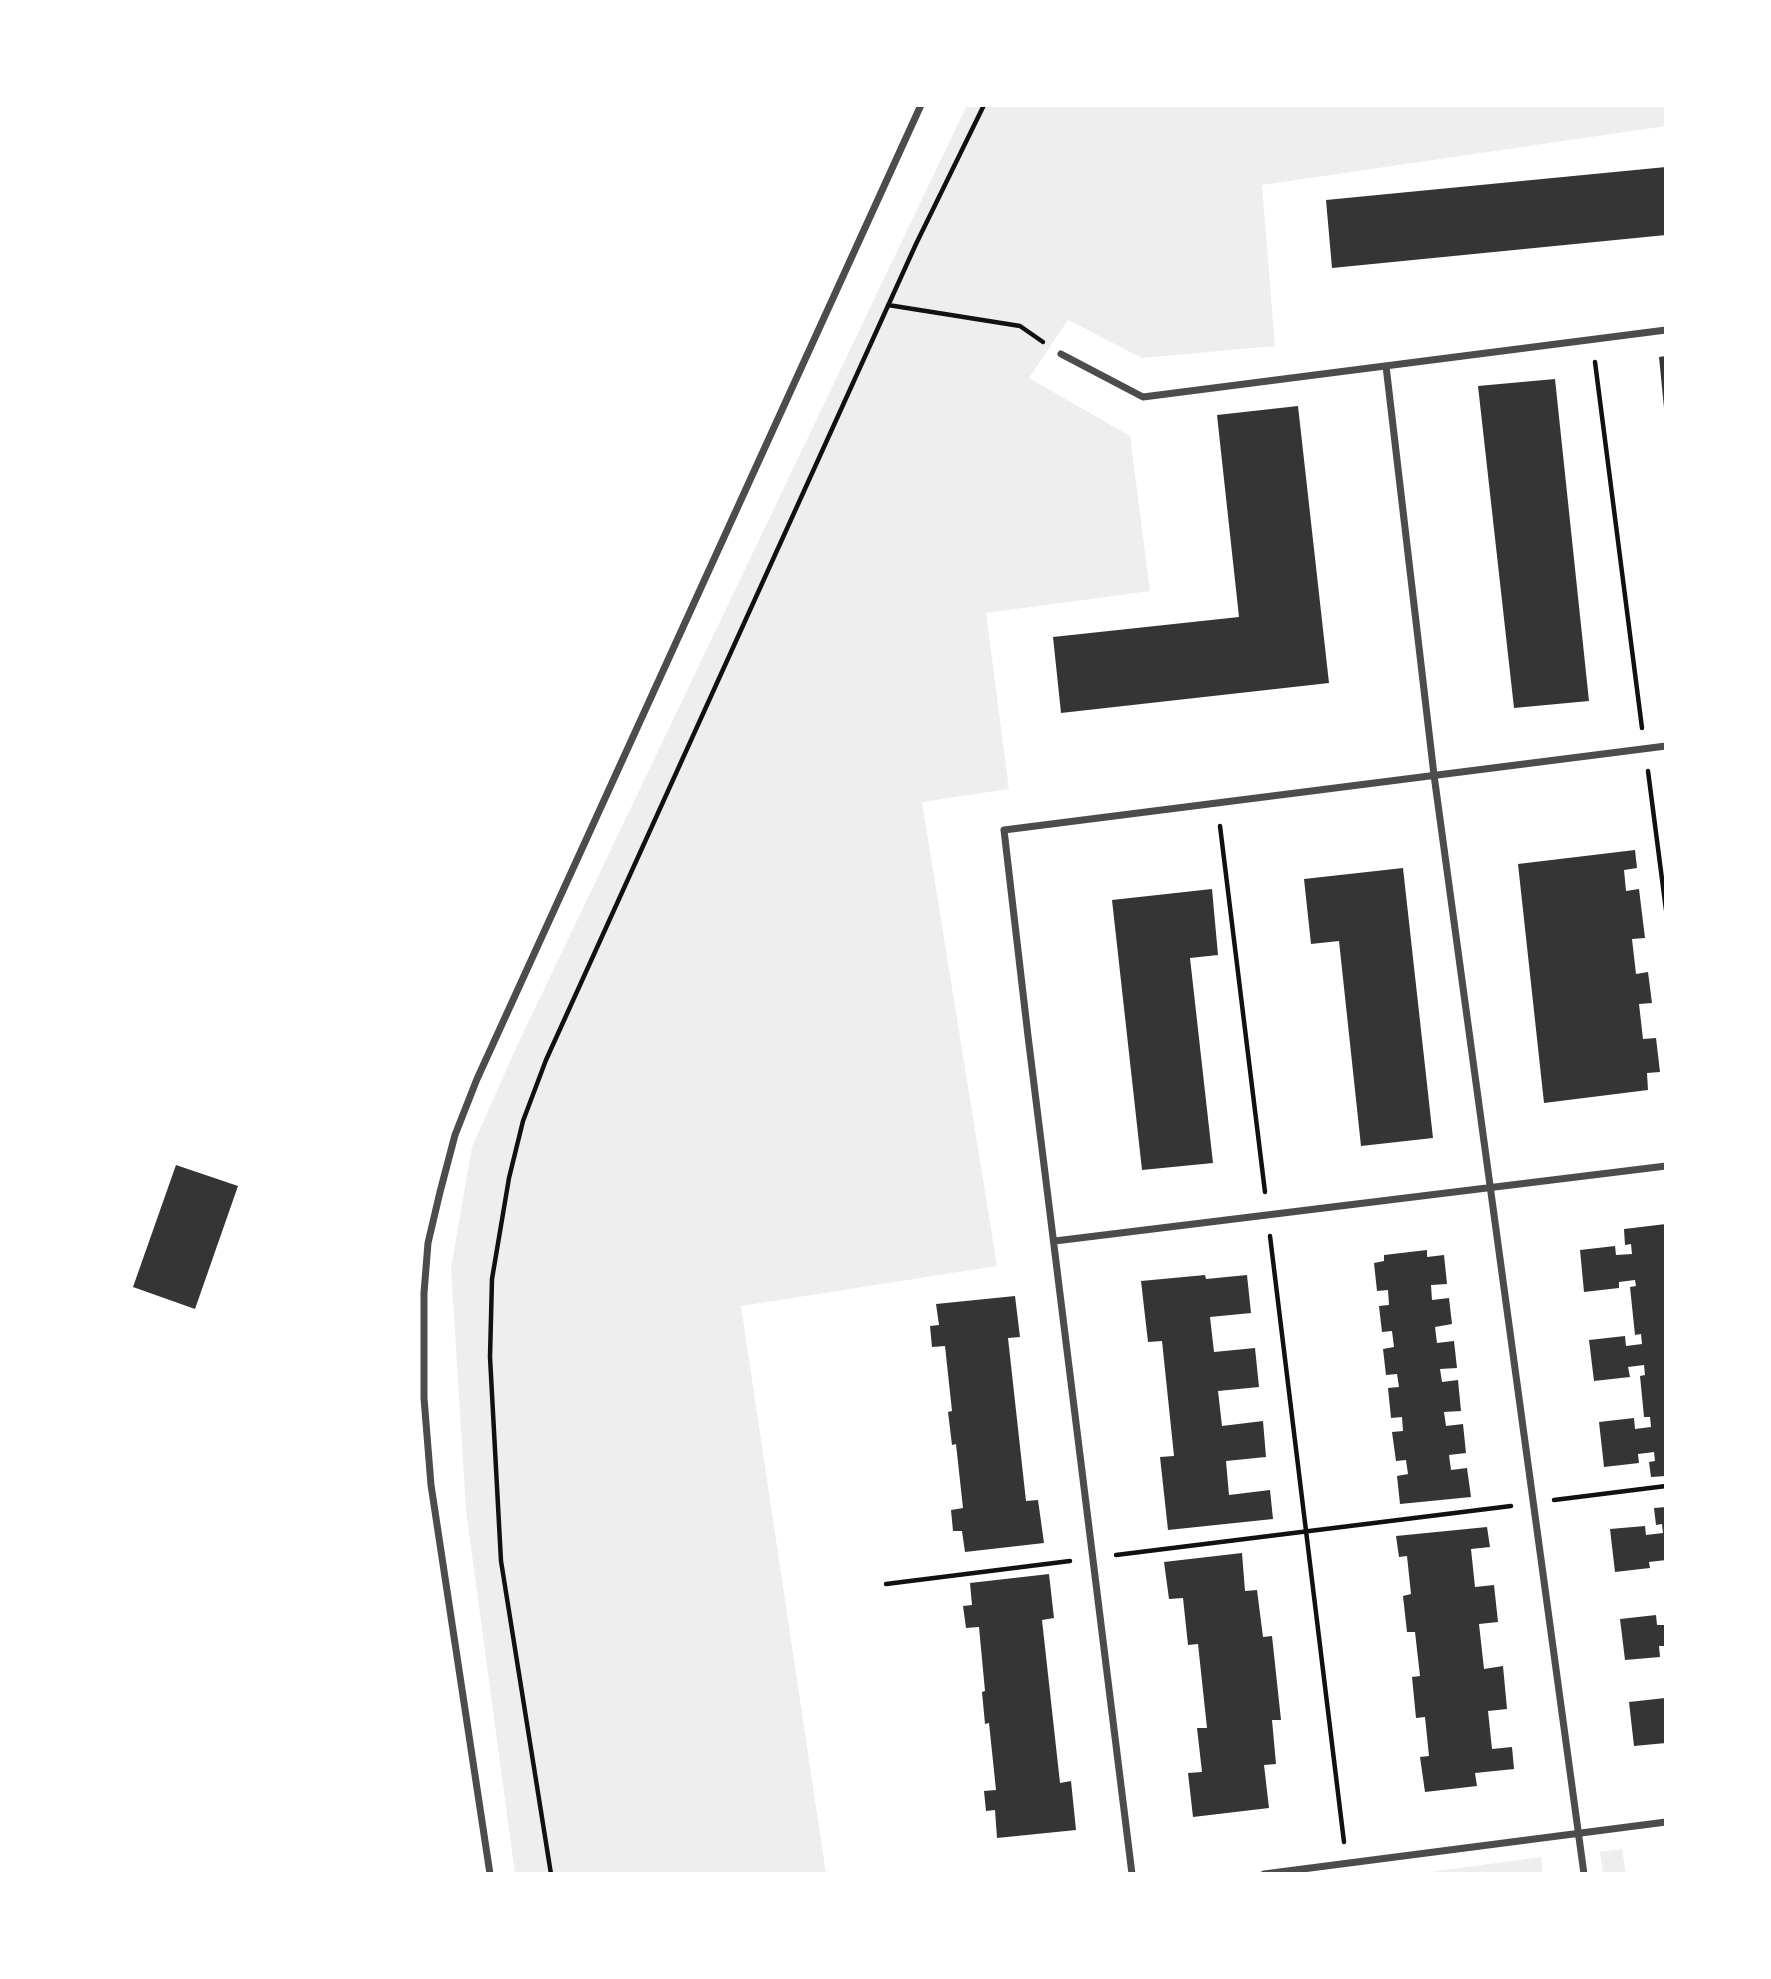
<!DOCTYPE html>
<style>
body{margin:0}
#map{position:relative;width:1771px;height:1979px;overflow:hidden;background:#fff;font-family:"Noto Sans",sans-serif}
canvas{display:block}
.frame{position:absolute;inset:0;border:107px solid #fff;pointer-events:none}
</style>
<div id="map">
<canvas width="1771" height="1979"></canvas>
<div class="frame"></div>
</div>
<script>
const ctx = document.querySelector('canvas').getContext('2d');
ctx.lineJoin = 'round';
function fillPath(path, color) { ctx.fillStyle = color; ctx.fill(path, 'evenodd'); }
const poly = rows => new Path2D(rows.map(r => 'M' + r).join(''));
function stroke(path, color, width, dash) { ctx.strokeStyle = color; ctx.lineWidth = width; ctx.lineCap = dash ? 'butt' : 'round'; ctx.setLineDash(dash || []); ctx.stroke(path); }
const green = poly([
 [967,105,1666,105,1666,126,1262,185,1275,346,1142,358,1068,320,1029,378,1130,436,1150,591,986,613,1009,789,922,802,997,1266,741,1306,826,1874,515,1874,466,1510,451,1268,472,1147,516,1048],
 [1622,1849,1626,1874,1603,1874,1600,1852],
 [1541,1857,1543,1874,1415,1874]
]);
const building = poly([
 [1666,167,1666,235,1332,268,1326,200],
 [1666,356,1666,408,1664,408,1659,357],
 [1555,379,1589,701,1514,708,1478,386],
 [1298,406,1329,683,1061,713,1053,637,1239,617,1217,415],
 [1635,850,1637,868,1624,870,1626,891,1639,889,1645,938,1632,939,1636,974,1648,972,1652,1003,1639,1004,1643,1039,1656,1038,1660,1072,1647,1073,1648,1090,1544,1103,1518,864],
 [1403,868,1433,1138,1361,1146,1339,941,1311,944,1304,879],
 [1212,889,1218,955,1190,958,1213,1163,1142,1170,1112,900],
 [176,1165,238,1186,195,1309,133,1287],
 [1666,1224,1666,1476,1651,1477,1649,1462,1655,1461,1654,1452,1638,1454,1639,1463,1604,1467,1599,1422,1634,1418,1635,1429,1651,1427,1650,1417,1644,1417,1640,1376,1645,1375,1644,1365,1628,1367,1630,1377,1594,1381,1589,1340,1625,1336,1626,1346,1642,1344,1641,1334,1635,1335,1630,1287,1636,1286,1635,1280,1619,1282,1619,1288,1584,1292,1580,1250,1615,1246,1616,1255,1632,1254,1631,1244,1625,1245,1624,1229],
 [1427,1250,1427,1257,1444,1255,1447,1284,1431,1285,1432,1300,1449,1298,1452,1324,1435,1327,1437,1343,1454,1341,1457,1368,1440,1369,1442,1382,1458,1380,1461,1411,1444,1412,1446,1426,1463,1424,1466,1453,1449,1455,1451,1470,1467,1468,1471,1497,1400,1504,1397,1476,1408,1474,1406,1460,1396,1461,1392,1432,1403,1431,1402,1417,1391,1418,1388,1388,1399,1387,1397,1374,1386,1375,1383,1349,1394,1347,1392,1331,1382,1332,1379,1306,1389,1305,1388,1290,1377,1291,1374,1263,1384,1261,1384,1255],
 [1205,1275,1206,1279,1247,1275,1251,1313,1210,1317,1214,1352,1255,1348,1259,1387,1218,1391,1222,1426,1263,1421,1266,1457,1226,1461,1229,1495,1270,1490,1273,1519,1168,1530,1160,1457,1174,1456,1162,1341,1148,1342,1141,1281],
 [1015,1296,1020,1337,1008,1338,1026,1501,1038,1500,1044,1543,965,1552,962,1531,953,1531,951,1510,963,1508,956,1444,952,1445,948,1412,952,1411,945,1346,932,1347,930,1326,939,1325,936,1304],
 [1666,1507,1666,1560,1649,1562,1650,1568,1615,1572,1610,1529,1645,1526,1646,1535,1663,1533,1662,1524,1656,1525,1654,1508],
 [1487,1527,1490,1547,1471,1549,1475,1587,1494,1585,1498,1622,1479,1624,1484,1669,1503,1666,1507,1709,1488,1711,1492,1749,1512,1747,1514,1769,1475,1773,1477,1786,1425,1792,1420,1757,1429,1756,1425,1717,1416,1718,1412,1677,1420,1676,1415,1632,1407,1632,1403,1596,1411,1594,1407,1556,1399,1557,1396,1536],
 [1242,1553,1245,1591,1257,1590,1263,1637,1272,1636,1281,1720,1272,1720,1276,1764,1264,1765,1269,1808,1193,1817,1188,1773,1202,1772,1197,1728,1207,1728,1198,1644,1188,1645,1183,1598,1169,1599,1164,1562],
 [1049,1574,1054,1618,1042,1620,1060,1783,1071,1781,1076,1830,997,1838,995,1810,986,1811,984,1791,996,1790,989,1723,985,1724,982,1692,985,1691,979,1627,966,1628,963,1606,972,1605,970,1583],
 [1656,1615,1657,1625,1666,1625,1666,1646,1659,1646,1660,1657,1625,1660,1620,1619],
 [1665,1698,1666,1743,1634,1746,1629,1702]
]);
const path = poly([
 [888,305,1020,326,1043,342],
 [1595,362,1642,728],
 [1648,771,1666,910],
 [1220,826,1265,1192],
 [1270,1236,1344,1842],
 [1554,1500,1666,1486],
 [1116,1555,1511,1506],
 [886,1584,1070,1561],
 [551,1874,501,1561,490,1357,492,1279,509,1178,523,1121,546,1060,916,244,984,105]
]);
const minor = poly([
 [1061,354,1143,397,1666,330],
 [1386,366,1434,775,1584,1874],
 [1055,1241,1666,1166],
 [490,1874,431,1485,424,1398,424,1293,428,1243,440,1192,455,1135,477,1079,921,105],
 [1132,1874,1028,1036,1004,830,1666,746],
 [1264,1874,1666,1822]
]);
fillPath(green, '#eee');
fillPath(building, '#353535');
stroke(path, '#111', 4.5);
stroke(minor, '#4c4c4c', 7);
</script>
